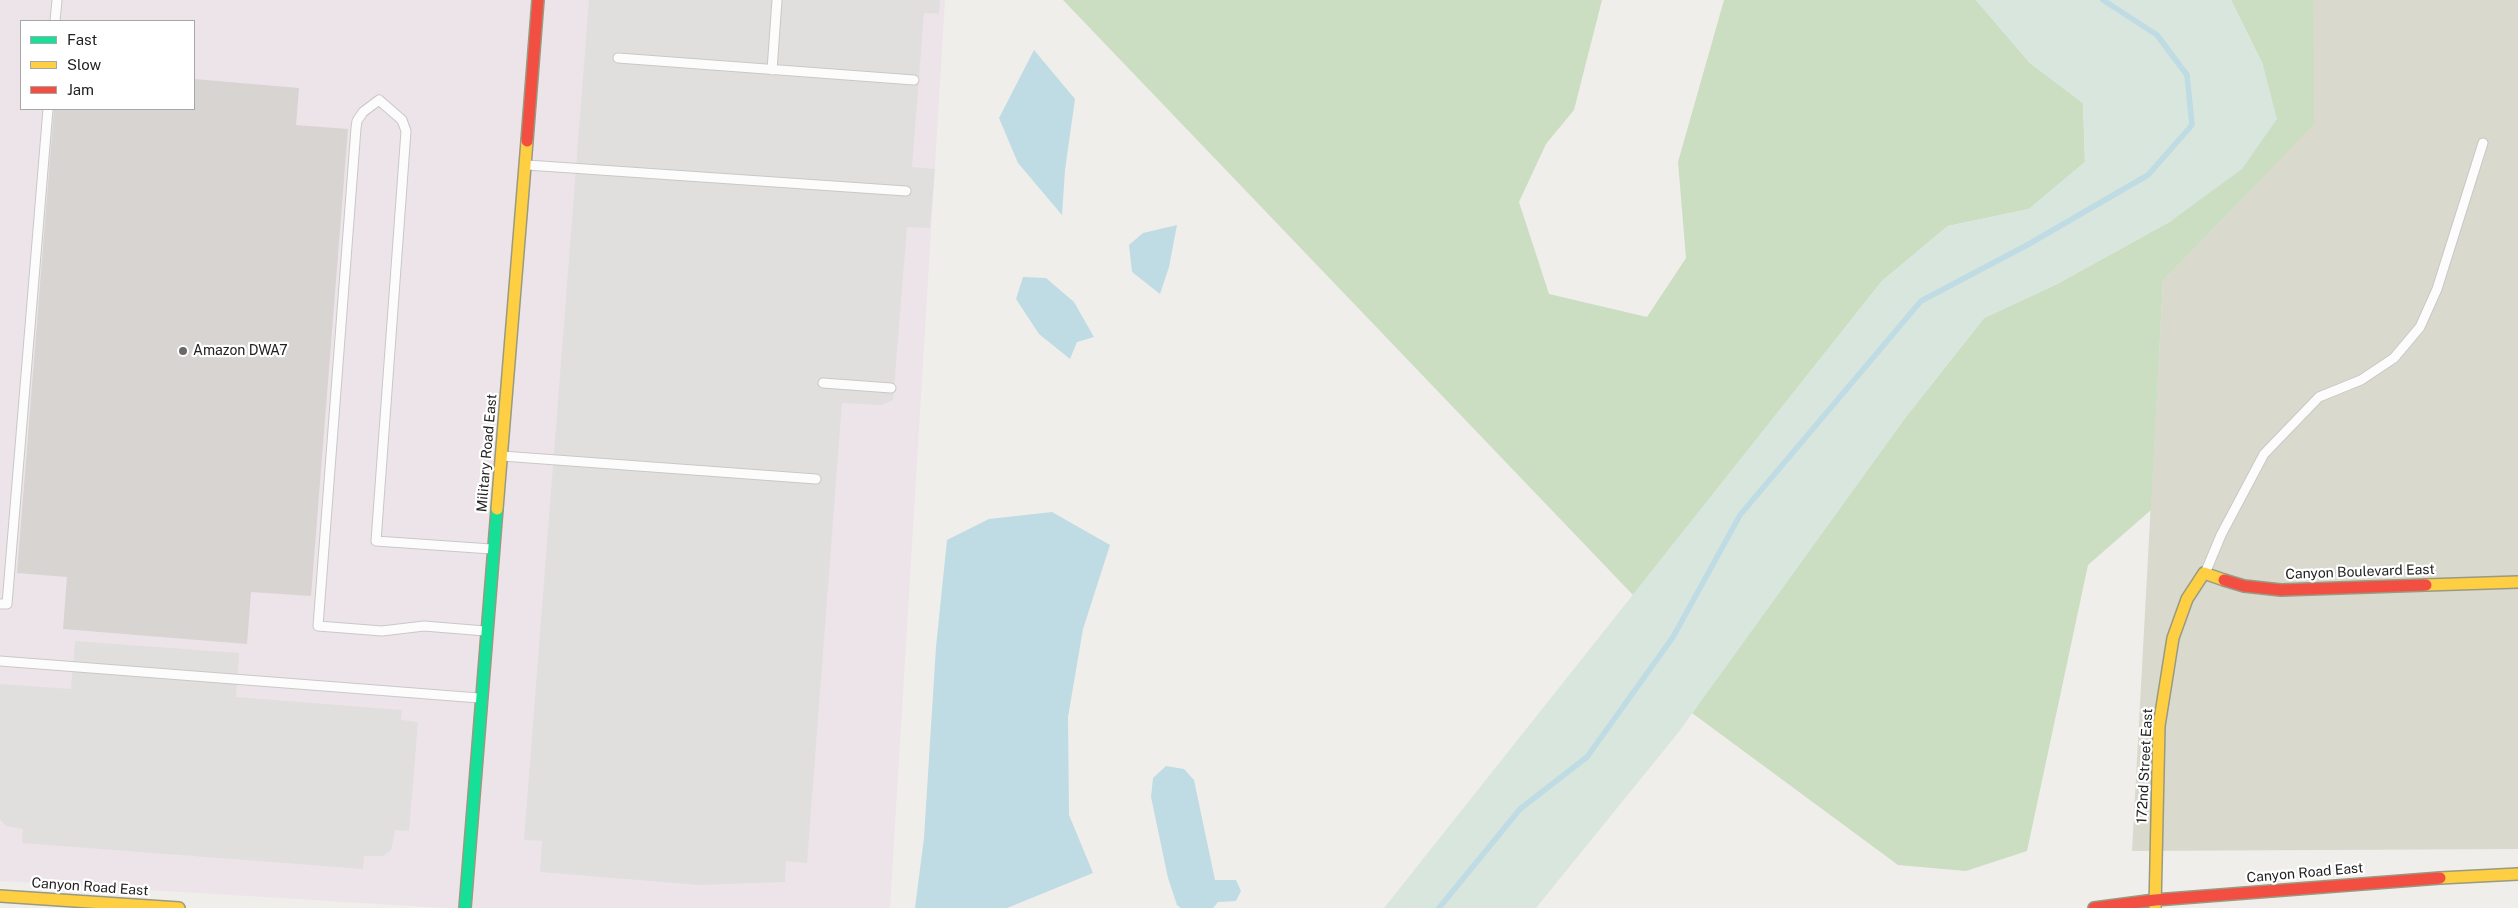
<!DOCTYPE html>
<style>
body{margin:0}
#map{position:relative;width:2518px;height:908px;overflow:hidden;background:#f0eeeb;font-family:"Public Sans",sans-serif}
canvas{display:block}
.legend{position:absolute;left:20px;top:20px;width:175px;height:90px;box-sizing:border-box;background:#fff;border:1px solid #a7a7a7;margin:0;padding:6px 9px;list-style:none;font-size:15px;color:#222}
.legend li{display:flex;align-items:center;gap:10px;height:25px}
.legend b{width:25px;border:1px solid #a7a7a7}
</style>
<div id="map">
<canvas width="2518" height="908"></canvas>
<ul class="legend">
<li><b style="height:6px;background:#16e098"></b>Fast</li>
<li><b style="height:6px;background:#ffcf43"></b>Slow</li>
<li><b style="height:6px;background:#f24e42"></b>Jam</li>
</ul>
</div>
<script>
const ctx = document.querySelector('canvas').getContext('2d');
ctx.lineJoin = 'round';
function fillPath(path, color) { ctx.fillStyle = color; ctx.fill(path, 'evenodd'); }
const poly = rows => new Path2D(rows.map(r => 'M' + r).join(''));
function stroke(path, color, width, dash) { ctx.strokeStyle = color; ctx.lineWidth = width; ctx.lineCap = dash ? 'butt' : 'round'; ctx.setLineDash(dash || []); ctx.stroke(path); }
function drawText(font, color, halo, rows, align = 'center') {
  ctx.font = font + ' "Public Sans",sans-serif'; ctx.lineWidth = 4.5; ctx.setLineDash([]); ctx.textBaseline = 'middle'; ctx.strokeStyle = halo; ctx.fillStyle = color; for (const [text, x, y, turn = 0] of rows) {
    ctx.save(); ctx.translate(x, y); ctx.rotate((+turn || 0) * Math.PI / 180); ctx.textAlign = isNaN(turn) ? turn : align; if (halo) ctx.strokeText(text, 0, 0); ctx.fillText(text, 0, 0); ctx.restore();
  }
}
const industrial = poly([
 [0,0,945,0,890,908,445,908,0,881],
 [21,21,194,21,194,109,21,109]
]);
const construction = poly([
 [2313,0,2518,0,2518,849,2132,851,2163,281,2313,124]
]);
const forest = poly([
 [1063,0,1602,0,1574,110,1546,144,1519,202,1549,294,1647,317,1686,258,1678,162,1724,0,1976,0,2030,63,2083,103,2085,162,2029,209,1948,226,1882,281,1633,595],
 [2231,0,2313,0,2314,124,2163,281,2151,510,2088,565,2027,851,1966,871,1898,865,1692,713,1905,418,1984,318,2057,284,2171,221,2263,65]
]);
const wetland = poly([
 [1976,0,2231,0,2263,65,2277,119,2242,169,2171,221,2057,284,1984,318,1905,418,1678,733,1536,908,1384,908,1882,281,1948,226,2029,209,2085,162,2083,103,2030,63]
]);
const parking = poly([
 [589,0,940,0,939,14,924,13,912,167,935,169,930,228,907,227,893,400,881,405,842,403,807,863,786,861,785,882,699,885,540,872,542,841,524,840],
 [75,641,239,653,236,697,402,710,401,720,418,722,409,831,395,830,391,850,383,856,364,856,363,869,22,843,23,829,6,826,0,819,0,684,71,689]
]);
const water = poly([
 [1034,50,1075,99,1065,170,1062,215,1018,163,999,118],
 [1177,225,1169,267,1160,294,1132,272,1129,245,1143,233],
 [1023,277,1046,278,1074,302,1094,337,1077,342,1070,359,1039,334,1016,299],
 [1052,512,1110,545,1083,629,1068,717,1069,815,1093,873,1007,908,915,908,924,838,936,647,947,540,989,519],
 [1166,766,1184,769,1194,780,1215,880,1236,880,1241,891,1236,901,1218,902,1213,908,1181,908,1177,905,1168,878,1151,797,1153,778]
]);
const stream = poly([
 [1439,908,1520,809,1587,757,1673,637,1740,515,1921,301,2029,244,2148,175,2192,125,2187,75,2157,35,2103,0]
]);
const building = poly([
 [194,79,299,88,296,125,348,129,311,596,251,592,247,644,63,629,67,577,17,573,54,109,194,109]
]);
const lane = poly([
 [55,21,57,0],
 [618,58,914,80],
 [772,70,777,0],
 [527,165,906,191],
 [823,383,891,388],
 [502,456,816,479],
 [2206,571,2221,535,2264,454,2319,397,2361,380,2394,358,2420,327,2437,289,2483,143],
 [0,604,7,604,48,109],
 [485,631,424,626,382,631,318,626,356,128,357,121,363,112,379,100,402,120,406,131,376,541,491,549],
 [0,661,479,698]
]);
const fast = poly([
 [465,908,497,509]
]);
const slow = poly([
 [497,509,527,141],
 [2426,585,2518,582],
 [2440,878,2518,874],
 [0,896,179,908],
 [2155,908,2159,726,2173,638,2187,599,2204,573,2224,580]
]);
const jam = poly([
 [527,141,538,0],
 [2224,580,2244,586,2281,590,2426,585],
 [2094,908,2155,900,2440,878]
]);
const markers = [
 [183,351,5,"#6a6968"]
];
const poiNames = [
 ["Amazon DWA7",193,351]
];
const streetNames = [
 ["Military Road East",487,453,-85],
 ["Canyon Boulevard East",2360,572,-2],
 ["172nd Street East",2145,766,-87],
 ["Canyon Road East",2305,873,-5],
 ["Canyon Road East",90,887,4]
];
fillPath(industrial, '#ede4e9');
fillPath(construction, '#d9d9cd');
fillPath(forest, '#cbdec1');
fillPath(wetland, '#d9e6de');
fillPath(parking, '#e0dfde');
fillPath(water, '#bfdbe3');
stroke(stream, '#bfdbe3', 5.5);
fillPath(building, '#d7d4d2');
stroke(lane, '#c9c8c7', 11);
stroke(fast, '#999a82', 14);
stroke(slow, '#999a82', 14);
stroke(jam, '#999a82', 14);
stroke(lane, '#fdfcfc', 9);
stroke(fast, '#16e098', 11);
stroke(slow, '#ffcf43', 11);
stroke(jam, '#f24e42', 11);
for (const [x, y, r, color] of markers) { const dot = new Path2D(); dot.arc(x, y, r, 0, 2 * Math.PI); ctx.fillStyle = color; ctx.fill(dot); stroke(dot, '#fff', 2); }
drawText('14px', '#222', '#fff', poiNames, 'left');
drawText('14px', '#222', '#fff', streetNames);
</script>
